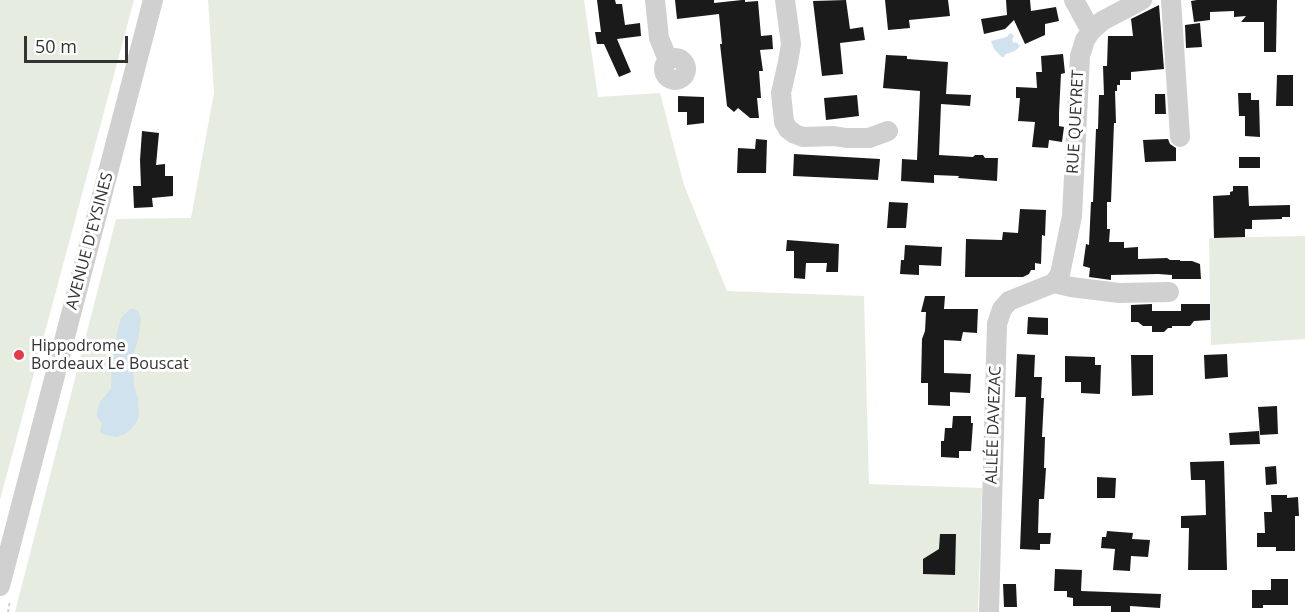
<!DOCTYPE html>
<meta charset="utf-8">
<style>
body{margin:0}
#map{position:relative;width:1305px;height:612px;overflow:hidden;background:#fff;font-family:"Open Sans",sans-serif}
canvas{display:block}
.scale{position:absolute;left:24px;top:36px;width:104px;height:27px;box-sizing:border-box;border:3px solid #333;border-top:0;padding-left:8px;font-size:18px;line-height:21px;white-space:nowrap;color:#333;-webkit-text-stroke:4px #fff;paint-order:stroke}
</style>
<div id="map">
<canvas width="1305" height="612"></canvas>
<div class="scale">50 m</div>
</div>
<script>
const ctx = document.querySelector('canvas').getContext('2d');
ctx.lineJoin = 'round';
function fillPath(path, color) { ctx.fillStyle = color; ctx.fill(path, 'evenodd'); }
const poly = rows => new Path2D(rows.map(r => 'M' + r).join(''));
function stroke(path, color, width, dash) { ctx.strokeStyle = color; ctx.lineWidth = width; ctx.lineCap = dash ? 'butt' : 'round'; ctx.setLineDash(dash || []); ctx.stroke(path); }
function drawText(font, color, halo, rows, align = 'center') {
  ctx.font = font + ' "Open Sans",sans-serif'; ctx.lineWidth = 6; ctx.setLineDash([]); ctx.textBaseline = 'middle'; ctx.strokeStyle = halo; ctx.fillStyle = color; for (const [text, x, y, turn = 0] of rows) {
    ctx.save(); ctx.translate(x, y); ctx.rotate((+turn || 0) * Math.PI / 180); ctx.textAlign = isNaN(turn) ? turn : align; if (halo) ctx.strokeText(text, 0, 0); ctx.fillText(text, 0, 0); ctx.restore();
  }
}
const green = poly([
 [0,0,134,0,0,500],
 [208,0,584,0,598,97,660,93,684,185,727,291,864,296,869,484,982,488,978,612,15,612,116,219,191,218,214,93],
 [1305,236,1305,339,1211,345,1209,238]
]);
const water = poly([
 [1011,33,1014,36,1012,40,1014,43,1016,42,1020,46,1015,51,1006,54,1004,57,1002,57,994,49,991,41,1007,37,1009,34],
 [130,309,135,309,138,312,141,318,138,340,132,359,134,386,138,399,139,416,136,423,131,429,125,434,116,437,102,434,100,432,102,423,97,417,97,412,100,402,111,389,112,364,118,329,121,318]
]);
const building = poly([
 [597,0,615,0,616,4,622,4,625,25,640,23,641,36,617,39,631,72,619,77,604,44,597,44,595,32,601,32],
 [675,0,714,0,714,3,742,0,745,0,745,2,758,1,761,36,772,35,773,49,760,50,763,71,759,71,761,98,757,98,759,118,750,118,738,108,734,112,727,106,720,44,722,44,719,14,677,19],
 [846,0,850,29,863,27,865,40,840,43,843,74,822,76,813,1],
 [885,0,948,0,950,16,909,20,910,28,888,30],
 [1006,0,1030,0,1031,11,1056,7,1059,21,1045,24,1045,35,1025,44,1014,20,1005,29,984,34,981,19,1007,15],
 [1197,0,1277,0,1276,52,1264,52,1264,22,1241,22,1246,16,1234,17,1234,11,1210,12,1210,20,1194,22,1191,1],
 [1159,5,1164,69,1131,72,1131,80,1120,80,1120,85,1117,85,1117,91,1115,91,1116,123,1114,123,1111,202,1107,202,1107,229,1110,229,1109,242,1124,242,1124,248,1138,247,1138,259,1167,258,1170,260,1180,260,1180,261,1192,261,1200,264,1201,279,1172,279,1172,275,1158,274,1111,275,1111,280,1089,277,1090,268,1083,266,1086,244,1089,245,1091,202,1093,202,1096,129,1098,129,1099,95,1104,95,1103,66,1107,66,1108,36,1133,36,1131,19],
 [1200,23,1202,47,1186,48,1185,25],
 [1063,54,1065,73,1061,74,1059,113,1059,126,1064,127,1062,142,1049,140,1048,148,1032,147,1035,122,1018,121,1020,98,1016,98,1016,87,1037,88,1036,72,1042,72,1041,56],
 [886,55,907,56,907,59,948,62,946,94,971,95,970,106,941,104,939,155,973,157,975,155,983,155,985,158,998,158,997,181,958,178,959,176,934,175,934,183,901,181,902,159,917,160,920,91,883,88],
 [1277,75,1293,75,1293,106,1276,106],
 [1238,93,1251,93,1251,100,1259,100,1260,137,1245,136,1245,116,1239,116],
 [1155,94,1165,94,1166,114,1155,114],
 [857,95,859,116,826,120,824,98],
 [678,96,704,97,704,123,687,125,687,112,678,112],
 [142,131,159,133,156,165,165,164,165,176,173,176,173,196,152,198,153,207,134,208,133,186,141,186,140,160],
 [756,139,767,140,766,173,737,173,738,148,755,149],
 [1168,139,1170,144,1176,148,1176,161,1145,162,1143,140],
 [794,154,880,159,878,180,793,176],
 [1239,157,1260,157,1260,168,1239,168],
 [1233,186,1248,186,1249,206,1290,205,1290,217,1282,217,1282,219,1252,220,1252,229,1245,229,1245,237,1214,238,1213,196,1230,195,1230,192,1233,191],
 [889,202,908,203,906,228,887,228],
 [1020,209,1046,210,1045,236,1042,235,1041,264,1035,263,1035,270,1031,270,1029,274,1023,277,965,277,966,239,1002,240,1003,232,1018,233],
 [787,240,839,244,838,272,826,272,827,263,806,263,805,279,794,278,794,251,786,251],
 [905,245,942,247,941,266,919,265,919,275,900,274,901,260,904,260],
 [925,296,945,296,944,309,978,309,977,333,963,332,961,341,944,340,944,373,971,374,970,393,950,392,950,406,928,405,928,383,921,383,922,339,925,331,926,312,921,312],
 [1152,304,1152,311,1181,311,1181,304,1210,304,1210,320,1194,321,1190,326,1172,326,1172,328,1168,328,1164,332,1152,332,1152,326,1143,326,1138,322,1131,322,1131,305],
 [1028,317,1048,318,1048,335,1027,334],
 [1017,354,1035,355,1034,377,1042,377,1041,398,1044,398,1042,437,1045,437,1044,468,1046,468,1044,499,1039,499,1038,533,1051,533,1050,544,1040,544,1040,550,1020,549,1026,397,1015,397],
 [1227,354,1228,377,1205,379,1204,355],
 [1131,355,1153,355,1153,395,1132,396],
 [1065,356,1095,357,1095,365,1101,365,1100,394,1081,393,1081,382,1065,382],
 [1277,406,1278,434,1260,435,1258,407],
 [953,416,971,416,971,423,973,423,971,451,959,451,959,458,941,457,941,441,944,441,945,428,952,428],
 [1259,431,1260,444,1230,445,1229,433],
 [1224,461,1227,570,1188,570,1189,528,1181,528,1181,516,1206,515,1205,480,1191,480,1190,462],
 [1276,466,1277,484,1266,485,1265,467],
 [1097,477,1116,478,1115,498,1097,498],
 [1271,495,1287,495,1287,498,1298,497,1299,516,1295,516,1295,551,1276,551,1276,547,1257,547,1257,533,1265,533,1264,512,1272,512],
 [1107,531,1133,533,1132,539,1150,540,1148,557,1131,556,1130,571,1113,570,1115,549,1101,548,1102,537,1106,537],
 [940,534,956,534,955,575,923,574,923,559,939,549],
 [1055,569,1082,570,1081,591,1161,594,1160,608,1130,606,1130,612,1111,612,1111,606,1073,606,1073,598,1067,597,1067,591,1054,591],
 [1271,579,1288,579,1288,605,1263,605,1263,608,1252,608,1252,590,1271,590],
 [1003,584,1016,584,1017,607,1004,607]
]);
const path = poly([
 [8,612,10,600]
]);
const minor = poly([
 [655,0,659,38,668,60],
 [785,0,791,44,788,62,781,93,784,122,788,129,795,134,803,137,834,136,846,138,869,138,888,131],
 [1074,0,1091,31],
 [1171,0,1180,137],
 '664 69a11 11 0 1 1 22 0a11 11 0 1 1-22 0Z',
 [1054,283,1071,287,1119,293,1169,292],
 [0,586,153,0],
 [989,612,997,324,1002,309,1009,301,1054,283,1060,274,1072,216,1080,56,1085,40,1091,31,1102,21,1142,0]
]);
const markers = [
 [19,355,6,"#e63946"]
];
const streetNames = [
 ["RUE QUEYRET",1076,122,-87],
 ["AVENUE D'EYSINES",90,241,-75],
 ["ALLÉE DAVEZAC",994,425,-88]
];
const poiNames = [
 ["Hippodrome",31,346],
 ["Bordeaux Le Bouscat",31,364]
];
fillPath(green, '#e6ecdf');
fillPath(water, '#cfe2ee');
fillPath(building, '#1a1a1a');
stroke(path, '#cdcdcd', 2, [3, 3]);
stroke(minor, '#d0d0d0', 20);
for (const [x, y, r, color] of markers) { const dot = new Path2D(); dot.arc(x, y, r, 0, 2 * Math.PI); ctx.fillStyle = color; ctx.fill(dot); stroke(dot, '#fff', 2); }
drawText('16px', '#333', '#fff', streetNames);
drawText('16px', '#333', '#fff', poiNames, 'left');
</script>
